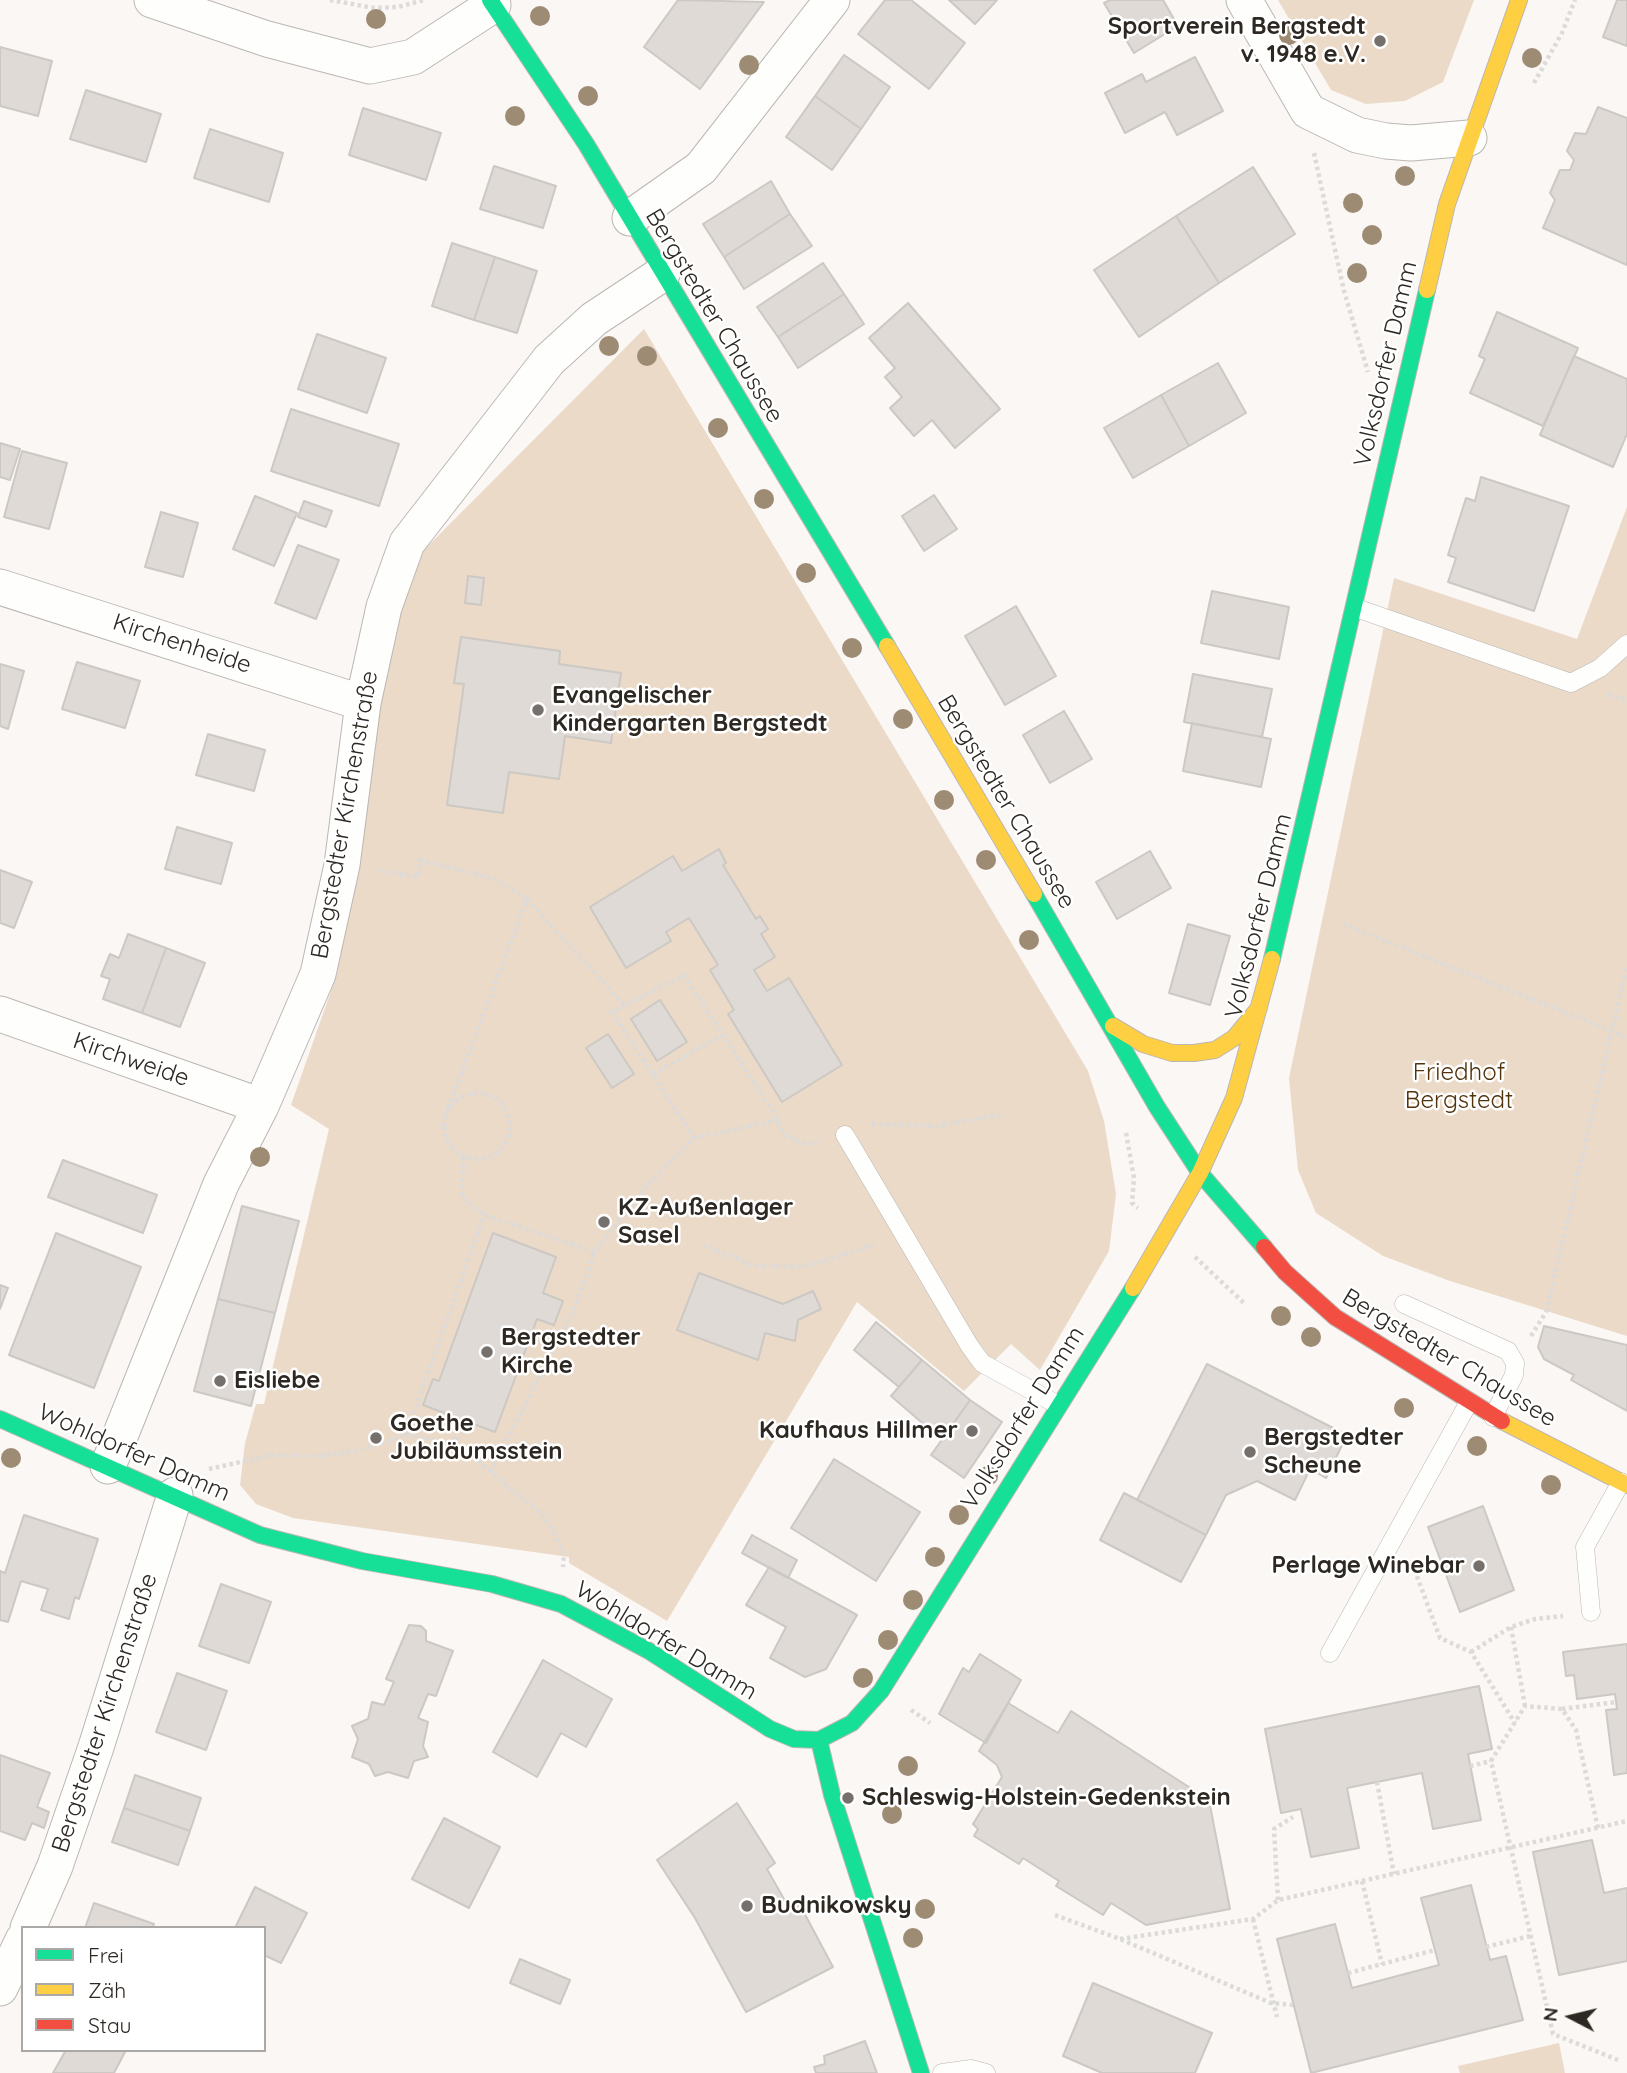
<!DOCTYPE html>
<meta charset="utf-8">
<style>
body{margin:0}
#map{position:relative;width:1627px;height:2073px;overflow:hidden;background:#faf7f4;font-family:Quicksand,sans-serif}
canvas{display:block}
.legend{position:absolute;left:21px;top:1926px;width:245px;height:126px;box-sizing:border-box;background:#fff;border:2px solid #aba9a7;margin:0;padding:9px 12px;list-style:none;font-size:21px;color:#2e2822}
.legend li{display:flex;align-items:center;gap:14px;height:35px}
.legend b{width:35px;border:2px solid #aba9a7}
.north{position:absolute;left:1536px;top:1982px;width:70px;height:70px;-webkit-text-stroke:5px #fff;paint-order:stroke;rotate:277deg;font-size:19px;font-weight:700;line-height:28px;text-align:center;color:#2e2822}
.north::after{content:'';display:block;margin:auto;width:24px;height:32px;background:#2e2822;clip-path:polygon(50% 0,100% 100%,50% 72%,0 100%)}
</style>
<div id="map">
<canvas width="1627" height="2073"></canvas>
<ul class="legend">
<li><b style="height:9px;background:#16e098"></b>Frei</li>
<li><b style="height:9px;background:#ffcf43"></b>Zäh</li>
<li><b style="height:9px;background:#f24e42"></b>Stau</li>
</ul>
<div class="north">N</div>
</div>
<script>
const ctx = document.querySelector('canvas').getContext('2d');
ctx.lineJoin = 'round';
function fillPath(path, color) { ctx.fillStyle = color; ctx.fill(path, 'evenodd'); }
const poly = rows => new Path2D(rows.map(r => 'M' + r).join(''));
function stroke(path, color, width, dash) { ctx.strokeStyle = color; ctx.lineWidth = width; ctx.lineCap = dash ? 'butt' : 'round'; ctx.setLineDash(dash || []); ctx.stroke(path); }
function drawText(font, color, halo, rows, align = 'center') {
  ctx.font = font + ' Quicksand,sans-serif'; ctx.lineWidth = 5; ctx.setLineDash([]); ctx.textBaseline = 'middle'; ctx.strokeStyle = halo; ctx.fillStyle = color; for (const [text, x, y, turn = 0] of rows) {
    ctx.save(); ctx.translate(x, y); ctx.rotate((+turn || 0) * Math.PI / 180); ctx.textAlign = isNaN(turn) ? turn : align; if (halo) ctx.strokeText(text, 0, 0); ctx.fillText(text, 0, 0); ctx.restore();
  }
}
const green = poly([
 [1278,0,1474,0,1443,82,1405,101,1366,104,1331,90],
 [644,329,1088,1071,1104,1121,1116,1194,1109,1251,1040,1370,1011,1344,964,1391,857,1302,667,1621,569,1563,569,1557,293,1518,256,1504,240,1485,245,1443,256,1404,264,1404,329,1129,291,1105,337,974,398,576],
 [1627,507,1627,1336,1450,1281,1383,1256,1316,1213,1298,1170,1289,1078,1394,578,1577,639],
 [1559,2043,1565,2073,1460,2073,1458,2066]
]);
const building = poly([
 [678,0,764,2,700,89,644,47,678,0],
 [885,0,911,0,965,43,929,89,858,34,885,0],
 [949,0,997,0,975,24,949,0],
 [1110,0,1163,0,1178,26,1134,53,1104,3,1110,0],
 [1617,0,1627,0,1627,46,1603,37,1617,0],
 [0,47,52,61,38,116,0,106,0,47],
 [844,55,890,87,861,129,815,96,844,55],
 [1195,57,1223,111,1177,135,1165,112,1125,133,1105,93,1142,74,1146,82,1195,57],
 [86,90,161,114,146,162,70,139,86,90],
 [815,96,861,129,832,170,786,137,815,96],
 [1598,107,1627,118,1627,265,1543,228,1555,200,1550,193,1560,170,1570,170,1574,160,1567,151,1575,133,1586,134,1598,107],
 [363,108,441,133,426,180,349,155,363,108],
 [210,129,283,153,269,202,194,178,210,129],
 [494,166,556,186,543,228,480,209,494,166],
 [1253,167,1295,234,1219,283,1176,216,1253,167],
 [771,181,790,214,724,257,703,224,771,181],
 [790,214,812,246,744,289,724,257,790,214],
 [1176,216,1219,283,1139,337,1094,270,1176,216],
 [452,243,495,257,474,320,432,306,452,243],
 [495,257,537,271,517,333,474,320,495,257],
 [823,263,844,294,778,337,757,307,823,263],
 [844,294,864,324,798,368,778,337,844,294],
 [908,303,1000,409,955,448,932,420,914,436,890,408,902,397,885,377,895,368,869,338,908,303],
 [1497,312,1578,348,1543,426,1470,393,1485,359,1479,356,1497,312],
 [317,334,386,358,367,413,298,389,317,334],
 [1574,356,1627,379,1627,434,1613,467,1540,435,1574,356],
 [1218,363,1246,413,1189,446,1161,395,1218,363],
 [1161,395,1189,446,1133,478,1104,428,1161,395],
 [291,409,399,444,379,506,271,471,291,409],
 [0,443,20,449,10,480,0,477,0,443],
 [22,451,67,463,49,529,4,517,22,451],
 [1481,477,1569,506,1534,611,1448,582,1456,558,1448,555,1466,498,1475,501,1481,477],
 [934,495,957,529,924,551,902,516,934,495],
 [255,496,297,513,274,566,233,549,255,496],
 [304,501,332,511,326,527,298,517,304,501],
 [161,512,198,523,183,577,145,567,161,512],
 [298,545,339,560,316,619,275,603,298,545],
 [468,576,484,578,481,605,465,603,468,576],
 [1212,591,1289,607,1279,659,1201,643,1212,591],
 [1016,606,1056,676,1005,705,965,636,1016,606],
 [461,637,560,651,559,664,621,673,611,743,565,736,559,779,509,772,503,813,447,805,464,684,454,683,461,637],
 [77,662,140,681,125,728,62,709,77,662],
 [0,664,24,671,8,729,0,726,0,664],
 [1193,674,1272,689,1262,737,1184,722,1193,674],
 [1064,711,1092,759,1050,783,1023,735,1064,711],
 [1192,723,1271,739,1261,787,1183,771,1192,723],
 [208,734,265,750,254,791,196,775,208,734],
 [177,827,232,843,221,884,165,869,177,827],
 [719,849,726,863,723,865,756,919,760,916,768,929,761,934,775,957,754,970,767,991,789,978,842,1065,782,1102,728,1014,734,1010,710,970,718,965,689,918,666,932,671,941,626,968,590,907,673,856,682,871,719,849],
 [1150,851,1171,888,1117,919,1096,882,1150,851],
 [0,870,32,882,14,928,0,923,0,870],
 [1188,924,1230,936,1210,1005,1169,993,1188,924],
 [128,934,166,948,142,1013,103,999,110,979,101,976,110,954,119,958,128,934],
 [166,948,205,963,180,1027,142,1013,166,948],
 [660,1000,687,1042,657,1061,631,1019,660,1000],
 [608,1034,634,1074,612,1088,586,1048,608,1034],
 [63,1160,157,1195,143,1233,48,1197,63,1160],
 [242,1206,299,1221,275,1313,218,1299,242,1206],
 [56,1233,141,1267,94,1388,9,1355,56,1233],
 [493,1233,556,1257,543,1293,563,1301,554,1325,537,1319,495,1432,423,1405,433,1379,439,1381,493,1233],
 [699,1273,783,1304,813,1291,821,1309,798,1320,795,1341,765,1333,758,1360,677,1330,699,1273],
 [0,1285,8,1288,0,1309,0,1285],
 [218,1299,275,1313,251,1406,194,1391,218,1299],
 [876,1322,922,1360,899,1387,854,1350,876,1322],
 [1544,1326,1627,1345,1627,1411,1571,1380,1574,1375,1544,1359,1538,1347,1544,1326],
 [922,1360,970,1400,942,1440,891,1396,922,1360],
 [1207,1364,1347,1435,1326,1478,1310,1469,1295,1500,1257,1481,1226,1495,1206,1535,1137,1500,1207,1364],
 [970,1400,1002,1422,964,1478,931,1455,970,1400],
 [834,1459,920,1512,876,1581,791,1528,834,1459],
 [1124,1493,1206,1535,1181,1582,1100,1540,1124,1493],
 [1483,1506,1514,1590,1460,1612,1428,1527,1483,1506],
 [24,1515,98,1539,79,1599,75,1597,69,1619,41,1610,48,1589,21,1581,8,1622,0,1620,0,1571,5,1573,24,1515],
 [752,1535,797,1560,788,1578,742,1553,752,1535],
 [769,1567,857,1615,826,1669,805,1677,770,1658,786,1627,746,1605,769,1567],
 [221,1584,271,1602,249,1663,199,1646,221,1584],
 [409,1625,421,1626,426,1631,426,1641,453,1651,436,1696,428,1694,418,1718,428,1722,423,1746,428,1757,414,1761,408,1778,388,1772,375,1776,369,1764,352,1757,358,1739,352,1726,368,1719,372,1702,384,1705,394,1682,386,1679,409,1625],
 [1627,1644,1627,1773,1614,1775,1606,1710,1617,1709,1615,1694,1577,1699,1574,1675,1566,1676,1563,1652,1627,1644],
 [980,1654,1021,1680,986,1743,939,1714,963,1668,969,1672,980,1654],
 [543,1660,612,1699,586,1747,561,1733,537,1777,493,1752,543,1660],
 [177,1673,227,1691,206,1750,156,1732,177,1673],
 [1479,1686,1492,1749,1468,1754,1481,1820,1433,1829,1422,1773,1347,1788,1359,1848,1311,1857,1301,1809,1281,1813,1265,1729,1479,1686],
 [1008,1703,1058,1733,1071,1711,1209,1800,1230,1909,1146,1925,1111,1903,1103,1915,1056,1886,1059,1881,1023,1858,1019,1864,974,1836,978,1829,973,1824,1002,1777,997,1765,979,1751,1008,1703],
 [0,1755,50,1773,37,1807,49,1812,44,1828,32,1823,25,1840,0,1831,0,1755],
 [135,1775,201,1798,190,1831,124,1808,135,1775],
 [737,1803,775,1863,767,1869,789,1908,800,1905,833,1967,746,2012,695,1918,657,1860,737,1803],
 [124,1808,190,1831,178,1865,112,1842,124,1808],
 [444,1818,500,1847,469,1908,412,1879,444,1818],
 [1592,1840,1604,1893,1627,1888,1627,1961,1559,1975,1533,1852,1592,1840],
 [1471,1885,1490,1960,1506,1956,1523,2020,1311,2073,1277,1939,1335,1924,1352,1988,1439,1965,1421,1898,1471,1885],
 [255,1887,307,1913,281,1963,264,1955,264,1928,235,1928,255,1887],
 [94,1903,154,1924,152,1928,85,1928,94,1903],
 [520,1959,570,1980,560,2004,510,1983,520,1959],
 [1093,1983,1212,2033,1195,2073,1102,2073,1063,2056,1093,1983],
 [865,2041,877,2073,816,2073,814,2067,825,2064,824,2056,865,2041],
 [66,2050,126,2050,114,2073,53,2073,66,2050]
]);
const path = poly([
 [330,0,374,8,398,7,424,0],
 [1534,83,1562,33,1575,0],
 [1314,153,1344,291,1368,372],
 [1608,694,1627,700],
 [379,871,418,877,420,860,494,879,527,899,446,1114],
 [527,899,625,1006],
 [1343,924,1627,1037],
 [653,1074,721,1036],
 '444 1126a33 33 0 1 1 66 0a33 33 0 1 1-66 0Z',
 [872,1124,937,1126,1004,1114],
 [1126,1133,1134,1178,1132,1203,1138,1208],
 [694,1138,612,1012,684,975,778,1120,783,1135,807,1144,818,1142],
 [463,1157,462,1198,484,1215,595,1252,641,1192,694,1138,778,1120],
 [703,1245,756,1266,803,1267,877,1244],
 [1195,1257,1245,1304],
 [1531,1336,1546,1312,1627,966],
 [406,1435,430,1439,471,1455,545,1517,564,1553,563,1567],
 [453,1447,462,1420],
 [209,1469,272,1455,318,1456,357,1451,406,1435,484,1215],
 [491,1472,575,1307,595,1252],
 [1412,1563,1440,1638,1471,1652,1515,1723],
 [1511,1627,1525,1706],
 [1471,1652,1511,1627,1535,1619,1563,1616],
 [1562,1709,1616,1702],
 [911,1710,930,1723],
 [1470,1766,1491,1761],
 [1377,1782,1394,1874],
 [1598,1828,1576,1730,1562,1709,1525,1706,1491,1761,1553,2034,1618,2060],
 [1362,1881,1382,1964],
 [1278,1900,1274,1829,1293,1817],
 [1055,1915,1120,1939,1271,2003,1294,2005],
 [1253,1919,1277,2017],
 [1120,1939,1253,1919,1278,1900,1627,1821],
 [1486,1947,1530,1936],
 [1348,1973,1435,1950]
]);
const lane = poly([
 [1356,608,1571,683,1600,668,1627,644],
 [845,1135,969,1345,982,1363,1058,1405],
 [1404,1304,1508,1351,1515,1363,1514,1375,1493,1417],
 [1591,1612,1585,1547,1621,1482],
 [1330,1653,1469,1402],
 [942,2073,971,2069,986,2073]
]);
const street = poly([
 [152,0,267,39,370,66,413,57,493,5],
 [1244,0,1308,111,1357,135,1386,141,1411,143,1469,138],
 [630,218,701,168,832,0],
 [0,587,363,703],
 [0,1014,261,1106],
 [108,1466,221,1184,261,1106,318,974,342,865,363,703,384,607,407,543,549,360,594,319,662,274],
 [28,1928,55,1866,96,1747,175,1495],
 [0,1988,23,1940]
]);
const fast = poly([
 [490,0,586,144,887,646],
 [1034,894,1157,1107,1200,1173,1264,1247],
 [1272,959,1427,290],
 [0,1419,260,1535,362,1561,492,1584,561,1604,649,1651,770,1729,794,1739,819,1740],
 [819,1740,852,1723,881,1691,1133,1288],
 [819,1740,832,1795,921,2073]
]);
const slow = poly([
 [1427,290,1447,204,1519,0],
 [887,646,1034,894],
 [1113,1026,1143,1044,1172,1053,1194,1053,1215,1050,1234,1038,1259,1008],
 [1133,1288,1200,1173,1234,1098,1272,959],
 [1502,1421,1627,1485]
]);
const jam = poly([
 [1264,1247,1285,1272,1335,1317,1502,1421]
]);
const trees = [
 [540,16],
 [376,19],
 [1289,35],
 [1532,58],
 [749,65],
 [588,96],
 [515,116],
 [1405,176],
 [1353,203],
 [1372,235],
 [1357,273],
 [609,346],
 [647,356],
 [718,428],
 [764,499],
 [806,573],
 [852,648],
 [903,719],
 [944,800],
 [986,860],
 [1029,940],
 [260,1157],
 [1281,1316],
 [1311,1337],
 [1404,1408],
 [1477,1446],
 [11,1458],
 [988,1476],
 [1551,1485],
 [959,1515],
 [935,1557],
 [913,1600],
 [888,1640],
 [863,1678],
 [908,1766],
 [892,1814],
 [925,1909],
 [913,1938]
];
const markers = [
 [1380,41,7,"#75706c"],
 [538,710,7,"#75706c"],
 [604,1222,7,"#75706c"],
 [487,1352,7,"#75706c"],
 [220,1381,7,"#75706c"],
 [972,1431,7,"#75706c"],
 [376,1438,7,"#75706c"],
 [1250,1452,7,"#75706c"],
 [1479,1566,7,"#75706c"],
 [848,1798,7,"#75706c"],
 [747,1906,7,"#75706c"]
];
const poiNames = [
 ["Sportverein Bergstedt",1366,27,"right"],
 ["v. 1948 e.V.",1366,55,"right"],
 ["Evangelischer",552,696],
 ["Kindergarten Bergstedt",552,724],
 ["KZ-Außenlager",618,1208],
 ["Sasel",618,1236],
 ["Bergstedter",501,1338],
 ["Kirche",501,1366],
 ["Eisliebe",234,1381],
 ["Goethe",390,1424],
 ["Jubiläumsstein",390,1452],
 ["Kaufhaus Hillmer",958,1431,"right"],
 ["Bergstedter",1264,1438],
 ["Scheune",1264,1466],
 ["Perlage Winebar",1465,1566,"right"],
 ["Schleswig-Holstein-Gedenkstein",862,1798],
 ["Budnikowsky",761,1906]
];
const streetNames = [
 ["Bergstedter Chaussee",714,316,59],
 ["Volksdorfer Damm",1386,364,-77],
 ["Kirchenheide",182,644,18],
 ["Bergstedter Chaussee",1006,802,59],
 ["Bergstedter Kirchenstraße",345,815,-80],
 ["Volksdorfer Damm",1259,916,-76],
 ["Kirchweide",131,1060,19],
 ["Bergstedter Chaussee",1449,1358,31],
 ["Volksdorfer Damm",1023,1418,-58],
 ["Wohldorfer Damm",134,1453,24],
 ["Wohldorfer Damm",666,1641,31],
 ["Bergstedter Kirchenstraße",105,1713,-72]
];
const parkNames = [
 ["Friedhof",1459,1073],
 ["Bergstedt",1459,1101]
];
fillPath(green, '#ebdac7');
fillPath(building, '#dfdad6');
stroke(building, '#ccc8c4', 2);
stroke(lane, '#bbb7b3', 19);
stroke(street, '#bbb7b3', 37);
stroke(fast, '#bbb7b3', 18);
stroke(slow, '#bbb7b3', 18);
stroke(jam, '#bbb7b3', 18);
stroke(path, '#dcdbda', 4.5, [3.5, 3.5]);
stroke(lane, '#fefefd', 18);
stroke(street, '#fefefd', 35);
stroke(fast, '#16e098', 16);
stroke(slow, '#ffcf43', 16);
stroke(jam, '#f24e42', 16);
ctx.fillStyle = '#9d8b74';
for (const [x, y] of trees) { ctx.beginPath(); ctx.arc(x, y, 10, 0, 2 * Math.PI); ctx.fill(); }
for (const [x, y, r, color] of markers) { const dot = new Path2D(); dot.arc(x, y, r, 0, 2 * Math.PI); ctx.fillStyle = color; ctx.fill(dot); stroke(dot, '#fff', 2.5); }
drawText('bold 24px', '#2e2822', '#fff', poiNames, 'left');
drawText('24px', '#2e2822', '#fff', streetNames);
drawText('24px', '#51330c', '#fff', parkNames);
</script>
